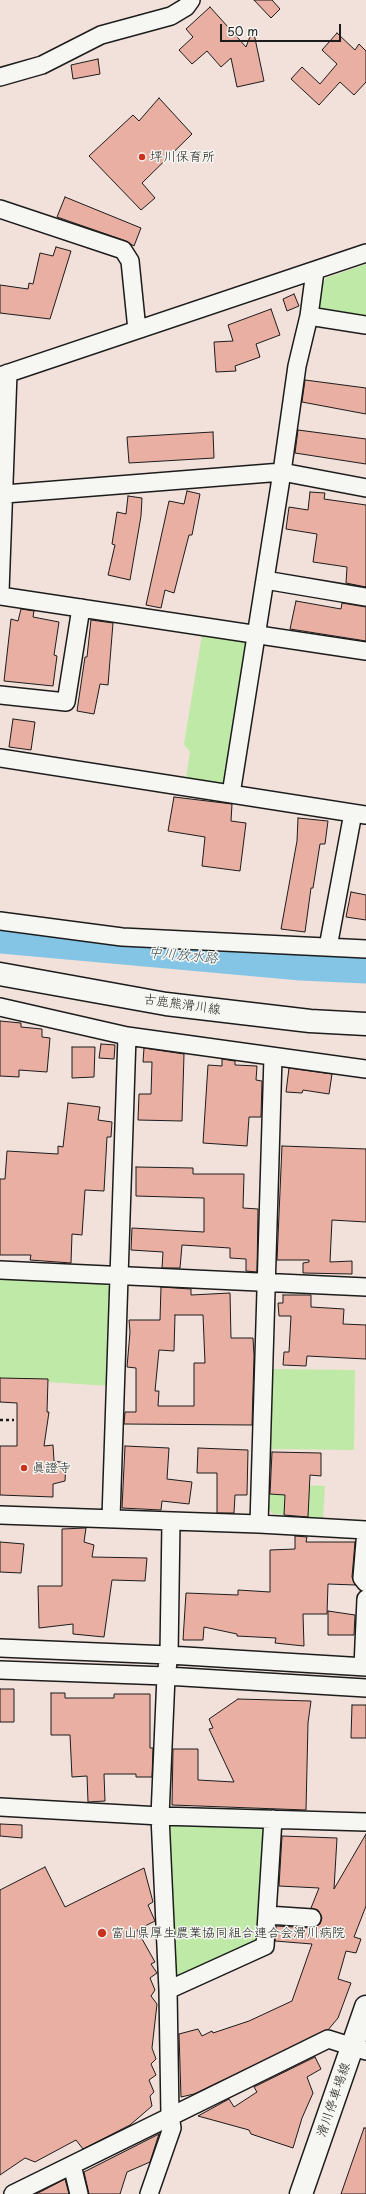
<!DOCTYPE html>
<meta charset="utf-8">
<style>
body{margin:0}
#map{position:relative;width:366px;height:2194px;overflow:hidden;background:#f2e1da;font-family:"Playpen Sans",sans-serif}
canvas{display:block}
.scale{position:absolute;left:220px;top:24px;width:121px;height:18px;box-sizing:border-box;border:2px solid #1c1c1c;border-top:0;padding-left:5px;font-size:12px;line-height:14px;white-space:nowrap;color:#1c1c1c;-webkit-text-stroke:3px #f6f6f2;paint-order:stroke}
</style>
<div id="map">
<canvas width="366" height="2194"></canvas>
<div class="scale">50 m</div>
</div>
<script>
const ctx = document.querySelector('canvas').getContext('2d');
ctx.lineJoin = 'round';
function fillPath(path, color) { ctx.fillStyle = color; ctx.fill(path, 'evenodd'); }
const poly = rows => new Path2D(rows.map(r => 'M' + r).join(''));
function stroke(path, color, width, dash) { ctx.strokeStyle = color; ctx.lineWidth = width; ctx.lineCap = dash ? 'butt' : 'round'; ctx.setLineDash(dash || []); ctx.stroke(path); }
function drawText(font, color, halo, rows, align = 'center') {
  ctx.font = font + ' "Playpen Sans","Klee One",sans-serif'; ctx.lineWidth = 3; ctx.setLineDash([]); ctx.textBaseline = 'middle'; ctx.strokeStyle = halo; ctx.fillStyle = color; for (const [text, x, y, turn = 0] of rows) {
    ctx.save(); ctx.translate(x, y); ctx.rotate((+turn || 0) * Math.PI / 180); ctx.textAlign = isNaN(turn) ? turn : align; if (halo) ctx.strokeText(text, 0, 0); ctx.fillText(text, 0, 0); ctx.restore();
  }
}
const green = poly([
 [366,264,366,316,319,308,322,284,326,278],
 [202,635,249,642,228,787,186,779,190,752,184,744],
 [0,1276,108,1280,114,1288,110,1386,0,1379],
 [273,1369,355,1370,354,1450,271,1449],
 [270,1484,325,1486,323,1518,274,1514,269,1510],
 [160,1816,269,1819,264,1943,168,1990]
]);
const river = poly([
 [0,939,301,966,366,969]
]);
const building = poly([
 [254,0,272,0,280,9,271,18,254,0],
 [210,7,246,47,253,29,264,81,237,87,231,58,221,67,207,51,192,64,179,50,193,37,186,29,210,7],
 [337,33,355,50,359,44,366,51,366,82,354,95,340,82,319,105,291,79,302,67,320,84,337,64,322,50,337,33],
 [98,59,100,74,73,79,71,65,98,59],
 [159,98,192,134,142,183,155,198,141,210,89,156,133,115,139,121,159,98],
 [65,197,141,228,134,246,126,241,57,217,65,197],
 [56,247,71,251,50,319,0,313,0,285,28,289,29,283,33,284,40,253,53,256,56,247],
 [294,294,299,306,287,311,283,299,294,294],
 [271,309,280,335,256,344,260,357,235,366,236,371,216,372,214,342,233,341,228,325,271,309],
 [305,380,366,388,366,414,302,402,305,380],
 [298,430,366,439,366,464,295,453,298,430],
 [213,432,214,458,129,463,127,437,213,432],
 [187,491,200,494,192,535,189,535,174,593,165,590,161,608,146,605,169,501,184,504,187,491],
 [310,492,325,493,324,499,366,505,366,587,346,583,347,567,313,562,317,534,286,529,289,507,308,510,310,492],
 [128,496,142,498,141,516,130,580,108,575,115,545,112,544,117,512,126,514,128,496],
 [296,601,341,609,342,603,366,607,366,641,290,629,296,601],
 [21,609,34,611,33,617,59,622,54,655,57,656,53,686,4,681,11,619,18,621,21,609],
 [91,620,113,623,108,685,100,684,94,714,77,711,85,657,87,657,91,620],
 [13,719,35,722,31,750,9,747,13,719],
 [174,797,232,804,231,821,246,823,240,871,202,866,205,837,168,831,174,797],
 [298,818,328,821,325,844,320,844,313,888,311,888,305,932,281,929,297,841,298,818],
 [351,892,366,895,366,920,346,917,351,892],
 [0,1021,21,1023,21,1027,42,1029,42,1037,50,1038,47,1072,19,1070,19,1077,0,1076,0,1021],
 [101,1044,115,1045,114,1059,99,1058,101,1044],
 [72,1047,95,1047,94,1077,72,1078,72,1047],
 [144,1048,184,1054,182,1121,138,1120,139,1094,151,1094,152,1062,143,1062,144,1048],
 [222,1059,235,1061,235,1065,257,1066,256,1080,262,1081,261,1117,249,1117,247,1146,203,1143,208,1065,222,1066,222,1059],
 [289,1068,332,1074,329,1094,303,1090,302,1093,286,1092,289,1068],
 [68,1103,100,1107,98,1120,112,1122,111,1137,107,1137,104,1191,85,1190,82,1235,72,1234,71,1263,30,1260,31,1255,0,1255,0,1179,5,1179,7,1151,58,1154,58,1146,63,1147,68,1103],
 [282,1146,366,1149,366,1222,332,1220,330,1262,352,1261,352,1274,303,1273,303,1263,309,1262,309,1260,277,1260,282,1146],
 [136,1167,193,1168,193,1174,244,1174,243,1208,258,1209,257,1272,246,1271,246,1259,230,1258,230,1248,182,1245,180,1268,162,1268,163,1252,131,1250,132,1228,204,1232,204,1198,136,1196,136,1167],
 [161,1287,191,1289,191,1295,230,1293,231,1338,253,1338,254,1356,252,1425,124,1424,125,1412,136,1412,136,1368,127,1367,130,1332,129,1320,160,1320,161,1287],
 [175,1315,203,1315,205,1363,194,1363,194,1406,158,1406,159,1391,155,1391,159,1350,174,1351,175,1315],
 [283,1295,311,1295,311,1307,344,1309,343,1324,366,1325,366,1359,307,1356,306,1366,283,1365,284,1352,289,1352,291,1316,279,1316,278,1303,283,1303,283,1295],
 [0,1378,48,1379,47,1412,49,1412,44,1446,53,1445,54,1461,66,1463,65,1481,53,1484,53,1497,0,1495,0,1446,17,1446,17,1403,0,1402,0,1378],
 [125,1446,169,1448,167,1479,192,1482,189,1504,162,1501,161,1510,122,1508,125,1446],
 [198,1448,248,1450,247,1495,235,1495,234,1513,217,1513,217,1473,197,1473,198,1448],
 [272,1452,321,1453,321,1476,310,1475,308,1517,284,1515,285,1495,270,1494,272,1452],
 [86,1528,84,1542,94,1545,92,1557,147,1558,145,1581,112,1580,104,1637,73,1634,73,1624,39,1628,38,1586,62,1586,62,1529,86,1528],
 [295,1536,307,1537,306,1542,355,1542,352,1577,355,1585,328,1584,327,1614,303,1614,304,1646,275,1643,276,1638,237,1636,237,1634,204,1627,203,1640,183,1640,186,1593,238,1595,238,1590,270,1592,270,1550,295,1549,295,1536],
 [0,1542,24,1544,21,1573,0,1572,0,1542],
 [328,1611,355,1615,354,1635,328,1635,328,1611],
 [0,1689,14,1689,14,1722,0,1722,0,1689],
 [51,1693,65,1693,65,1698,114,1698,114,1694,150,1694,150,1748,153,1748,152,1777,136,1777,136,1774,104,1774,105,1801,88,1802,87,1776,72,1777,70,1735,51,1735,51,1693],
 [238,1699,311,1701,308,1723,306,1810,172,1805,173,1749,198,1749,198,1780,234,1782,209,1729,213,1728,209,1719,238,1699],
 [352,1705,366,1705,366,1738,351,1738,352,1705],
 [0,1824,22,1825,22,1838,0,1836,0,1824],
 [366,1834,366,1906,354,1937,361,1939,356,1953,346,1951,338,1979,351,1983,338,2018,328,2030,194,2094,181,2097,179,2034,198,2029,202,2036,212,2031,213,2033,249,2021,292,2001,312,1944,275,1941,276,1926,312,1928,320,1924,322,1918,318,1910,311,1908,319,1888,279,1886,282,1836,337,1838,334,1889,366,1834],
 [45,1867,65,1907,144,1868,153,1902,148,1905,155,1921,137,1930,155,1962,151,1964,157,1973,150,1978,155,1990,151,1996,157,2004,152,2048,156,2059,151,2064,156,2075,149,2080,154,2092,150,2096,152,2106,130,2125,83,2149,76,2140,35,2162,25,2158,0,2175,0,1890,45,1867],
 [315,2057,321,2069,307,2077,313,2093,302,2118,293,2148,251,2134,249,2130,198,2116,229,2099,234,2107,257,2092,254,2087,315,2057],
 [364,2128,366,2128,366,2194,341,2194,364,2128],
 [159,2134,150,2162,127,2172,120,2194,89,2194,84,2172,159,2134],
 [65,2179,69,2194,36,2194,44,2190,65,2179]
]);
const path = poly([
 [0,1420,14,1420]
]);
const minor = poly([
 [0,77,42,65,101,35,171,16,186,7,191,0],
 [0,209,123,250,130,261,137,330],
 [309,316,366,325],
 [0,376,366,253],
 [5,494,282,472,366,488],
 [265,580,366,597],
 [0,592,8,373],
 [0,596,366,651],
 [0,695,66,702,81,608],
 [0,758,366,815],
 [231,794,282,472,297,366,309,316,315,271],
 [0,921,122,937,366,949],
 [328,947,353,813],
 [0,1007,127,1036,366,1069],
 [0,1270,366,1287],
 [0,1515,259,1524,366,1530],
 [111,1518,127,1036],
 [259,1524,273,1057],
 [366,1530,362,1578,366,1583],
 [0,1648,169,1655,366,1667],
 [363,1667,366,1599],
 [0,1670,166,1676,366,1688],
 [0,1807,160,1816,366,1822],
 [267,1915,312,1918],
 [168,1990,265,1946,273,1819],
 [72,2165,79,2194],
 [13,2194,328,2039,366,2051],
 [149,2194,172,2128,170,2116,168,1990,160,1816,166,1676,169,1655,171,1522]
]);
const major = poly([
 [0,974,166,1004,310,1021,366,1024],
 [301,2194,366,2007]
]);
const markers = [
 [142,157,4,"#c8321e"],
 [24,1468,4,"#c8321e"],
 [102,1933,5,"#c8321e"]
];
const poiNames = [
 ["坪川保育所",150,157],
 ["眞證寺",32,1468],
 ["富山県厚生農業協同組合連合会滑川病院",111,1933]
];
const streetNames = [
 ["古鹿熊滑川線",182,1005,8],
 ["滑川停車場線",334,2100,-71]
];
const waterNames = [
 ["中川放水路",183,956,5]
];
fillPath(green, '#bfe9a6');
stroke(river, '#84c5e5', 29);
fillPath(building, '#e8afa2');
stroke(building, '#1c1c1c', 1);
stroke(minor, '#1c1c1c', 20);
stroke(major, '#1c1c1c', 25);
stroke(path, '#1c1c1c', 2.5, [3, 3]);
stroke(minor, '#f6f6f2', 17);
stroke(major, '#f6f6f2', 22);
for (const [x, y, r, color] of markers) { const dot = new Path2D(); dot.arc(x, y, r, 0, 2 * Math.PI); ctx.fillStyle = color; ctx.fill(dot); stroke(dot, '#f6f6f2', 1.5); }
drawText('13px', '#1c1c1c', '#f6f6f2', poiNames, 'left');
drawText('13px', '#1c1c1c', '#f6f6f2', streetNames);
drawText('italic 14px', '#405762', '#f6f6f2', waterNames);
</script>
